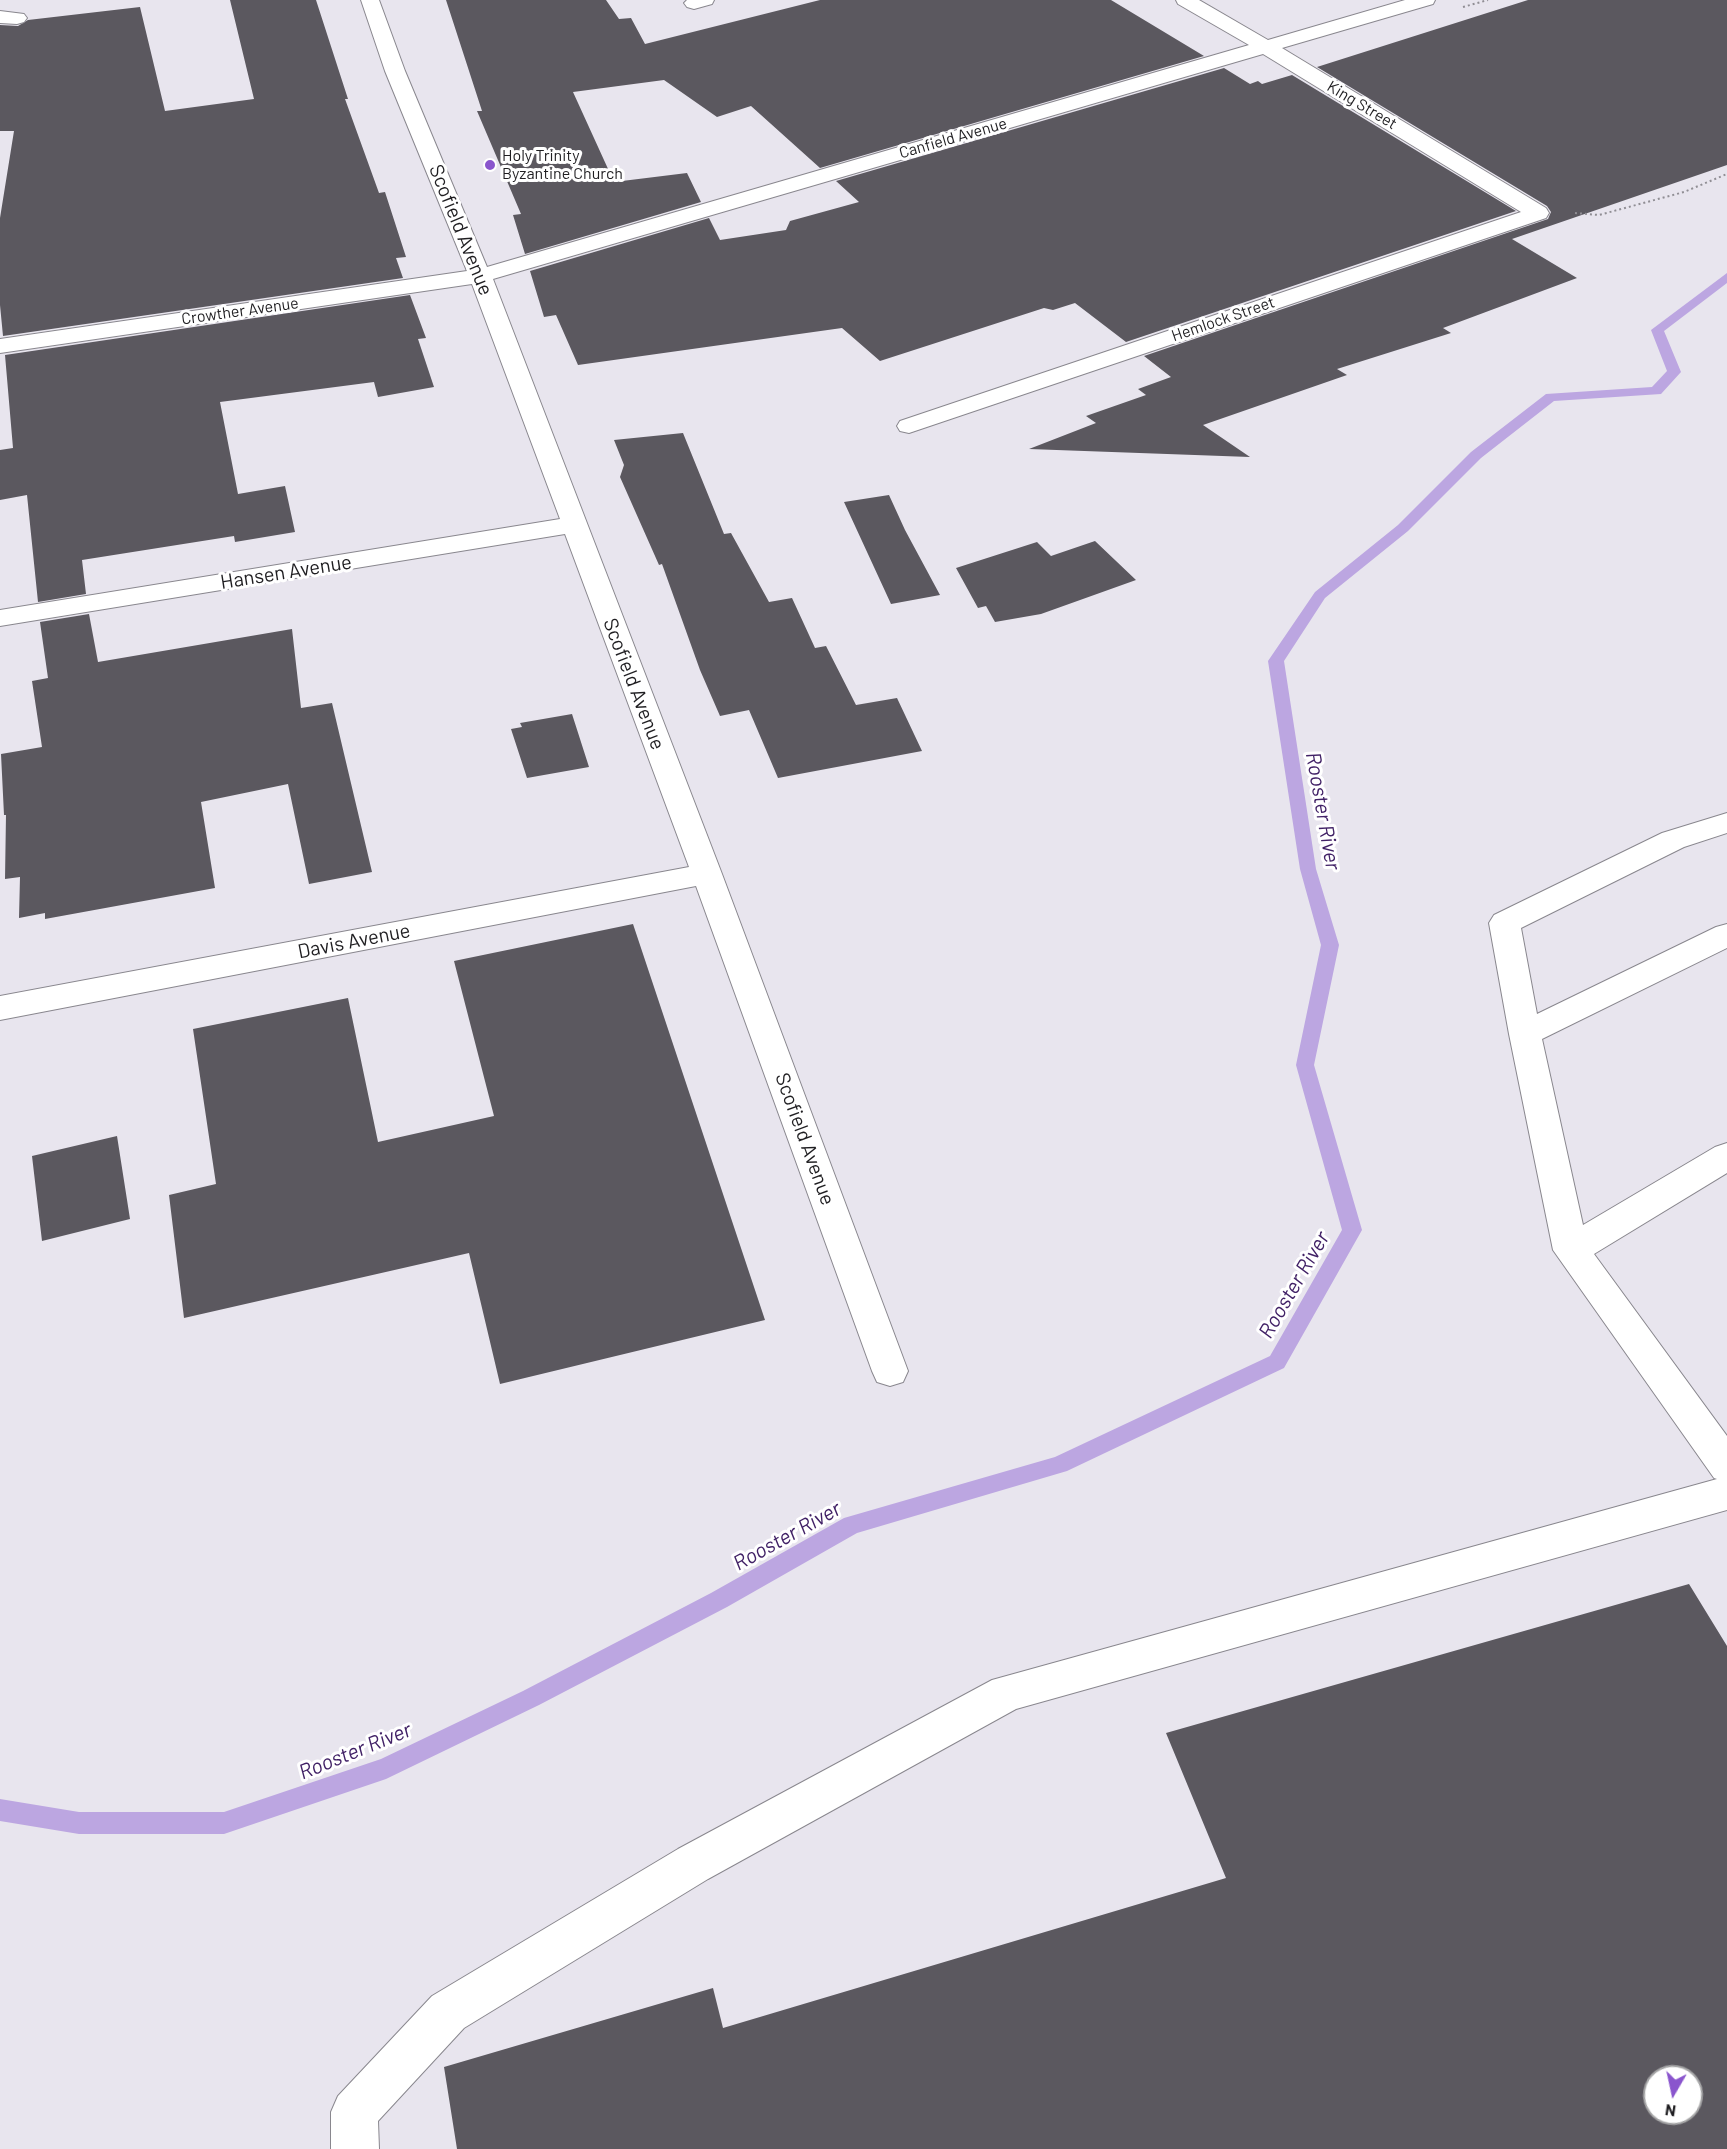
<!DOCTYPE html>
<style>
body{margin:0}
#map{position:relative;width:1727px;height:2149px;overflow:hidden;background:#e8e5ee;font-family:Barlow,sans-serif}
canvas{display:block}
.north{position:absolute;left:1643px;top:2065px;width:60px;height:60px;box-sizing:border-box;background:#fff;border:2px solid #a5a5a6;border-radius:50%;rotate:189deg;font-size:16px;font-weight:700;line-height:24px;text-align:center;color:#1f1e21}
.north::after{content:'';display:block;margin:auto;width:21px;height:27px;background:#8a55cd;clip-path:polygon(50% 0,100% 100%,50% 72%,0 100%)}
</style>
<div id="map">
<canvas width="1727" height="2149"></canvas>
<div class="north">N</div>
</div>
<script>
const ctx = document.querySelector('canvas').getContext('2d');
ctx.lineJoin = 'round';
const poly = rows => new Path2D(rows.map(r => 'M' + r).join(''));
function fillPath(path, color) { ctx.fillStyle = color; ctx.fill(path, 'evenodd'); }
function stroke(path, color, width, dash) { ctx.strokeStyle = color; ctx.lineWidth = width; ctx.lineCap = dash ? 'butt' : 'round'; ctx.setLineDash(dash || []); ctx.stroke(path); }
function drawText(font, color, halo, rows, align = 'center') {
  ctx.font = font + ' Barlow,sans-serif'; ctx.lineWidth = 6; ctx.setLineDash([]); ctx.textBaseline = 'middle'; ctx.strokeStyle = halo; ctx.fillStyle = color; for (const [text, x, y, turn = 0] of rows) {
    ctx.save(); ctx.translate(x, y); ctx.rotate((+turn || 0) * Math.PI / 180); ctx.textAlign = isNaN(turn) ? turn : align; if (halo) ctx.strokeText(text, 0, 0); ctx.fillText(text, 0, 0); ctx.restore();
  }
}
const stream = poly([
 [1727,273,1727,283,1664,331,1681,372,1661,394,1554,401,1481,458,1408,531,1325,598,1284,661,1316,869,1339,945,1314,1065,1362,1230,1284,1368,1067,1471,857,1533,727,1607,539,1705,386,1779,224,1834,79,1834,0,1821,0,1799,79,1812,224,1812,381,1759,523,1691,711,1593,844,1518,1055,1457,1270,1356,1342,1230,1296,1065,1321,945,1300,869,1268,661,1315,592,1398,525,1471,452,1546,394,1652,387,1667,371,1651,330,1727,273]
]);
const building = poly([
 [230,0,316,0,348,99,345,99,379,193,385,192,406,257,396,258,403,278,3,336,0,305,0,218,14,131,0,131,0,25,18,26,28,20,140,7,165,111,254,99],
 [446,0,606,0,619,19,631,18,645,44,820,0,1111,0,1204,56,820,168,751,106,717,117,664,80,573,92,614,182,687,173,701,202,525,254,513,215,521,214,477,111,482,111],
 [1528,0,1727,0,1727,165,1512,239,1577,278,1443,328,1451,333,1337,369,1347,375,1203,425,1250,457,1029,449,1096,423,1086,416,1146,395,1138,389,1171,377,1144,356,1548,219,1551,212,1547,206,1317,67],
 [1224,68,1250,84,1258,81,1262,84,1292,75,1516,211,1126,342,1075,303,1053,310,1044,308,880,361,842,328,578,365,556,315,544,317,530,271,709,218,720,240,786,230,790,221,859,202,836,181],
 [410,295,426,338,418,339,434,387,378,397,374,382,220,402,238,494,285,486,295,532,235,542,234,536,82,560,86,594,38,602,27,495,0,500,0,450,13,448,5,355],
 [683,433,724,534,731,533,769,602,792,598,815,648,826,646,856,705,897,698,922,751,778,778,749,710,720,716,700,670,662,564,659,565,620,477,624,465,614,440],
 [889,495,905,530,940,595,891,604,844,502],
 [1095,541,1136,580,1041,614,995,622,986,606,978,608,956,568,1037,542,1051,556],
 [89,614,98,662,292,629,301,708,332,703,372,872,309,884,288,784,201,802,215,888,45,919,45,913,19,918,20,877,5,879,6,815,4,815,1,754,42,747,32,681,48,678,40,622],
 [572,714,589,767,527,778,511,729,522,727,520,723],
 [633,924,765,1320,500,1384,469,1253,184,1318,169,1195,216,1184,193,1029,348,998,378,1142,494,1116,454,961],
 [117,1136,130,1219,42,1241,32,1156],
 [1689,1584,1727,1646,1727,2149,457,2149,444,2067,713,1988,723,2028,1226,1878,1166,1733],
 [1655,2077,1691,2077,1691,2113,1655,2113]
]);
const path = poly([
 [1463,7,1488,0],
 [1575,213,1599,215,1684,192,1727,174]
]);
const service = poly([
 [0,11,24,14,27,18,24,22,17,24,0,23,0,11],
 [1727,813,1727,833,1684,847,1521,928,1537,1014,1716,927,1727,924,1727,948,1542,1039,1583,1225,1715,1147,1727,1143,1727,1173,1594,1254,1727,1436,1727,1510,1016,1709,708,1879,464,2028,378,2121,379,2149,331,2149,331,2112,338,2096,432,1996,678,1849,992,1680,1717,1479,1714,1478,1553,1250,1509,1034,1489,923,1494,915,1662,833,1727,813]
]);
const minor = poly([
 [361,0,379,0,405,71,487,267,1249,45,1178,4,1176,0,1199,0,1268,40,1405,0,1435,0,1433,4,1282,48,1546,208,1549,213,1546,218,909,433,900,431,897,426,900,421,1521,212,1263,54,493,279,722,874,908,1371,903,1382,890,1386,877,1382,872,1371,696,886,0,1020,0,996,689,867,565,534,0,626,0,610,560,519,472,284,0,353,0,339,467,271,385,71,361,0],
 [687,0,714,0,712,4,694,9,687,7,684,3,687,0]
]);
const markers = [
 [490,165,6,"#8a55cd"]
];
const farStreetnames = [
 ["King Street",1362,105,31],
 ["Canfield Avenue",953,138,-16],
 ["Crowther Avenue",240,311,-8],
 ["Hemlock Street",1223,319,-19]
];
const farPoinames = [
 ["Holy Trinity",502,156],
 ["Byzantine Church",502,174]
];
const streetNames = [
 ["Scofield Avenue",461,230,68],
 ["Hansen Avenue",286,572,-9],
 ["Scofield Avenue",634,684,69],
 ["Davis Avenue",354,941,-11],
 ["Scofield Avenue",805,1139,70]
];
const waterNames = [
 ["Rooster River",1323,811,80],
 ["Rooster River",1294,1285,-60],
 ["Rooster River",787,1536,-29],
 ["Rooster River",355,1751,-22]
];
fillPath(stream, '#bca6e1');
fillPath(building, '#5b585f');
stroke(service, '#89878e', 2);
stroke(minor, '#89878e', 2);
stroke(path, '#908e94', 2, [2, 3]);
fillPath(service, '#fff');
fillPath(minor, '#fff');
for (const [x, y, r, color] of markers) { const dot = new Path2D(); dot.arc(x, y, r, 0, 2 * Math.PI); ctx.fillStyle = color; ctx.fill(dot); stroke(dot, '#fff', 2); }
drawText('16px', '#1f1e21', '#fff', farStreetnames);
drawText('16px', '#1f1e21', '#fff', farPoinames, 'left');
drawText('20px', '#1f1e21', '#fff', streetNames);
drawText('italic 21px', '#412166', '#fff', waterNames);
</script>
